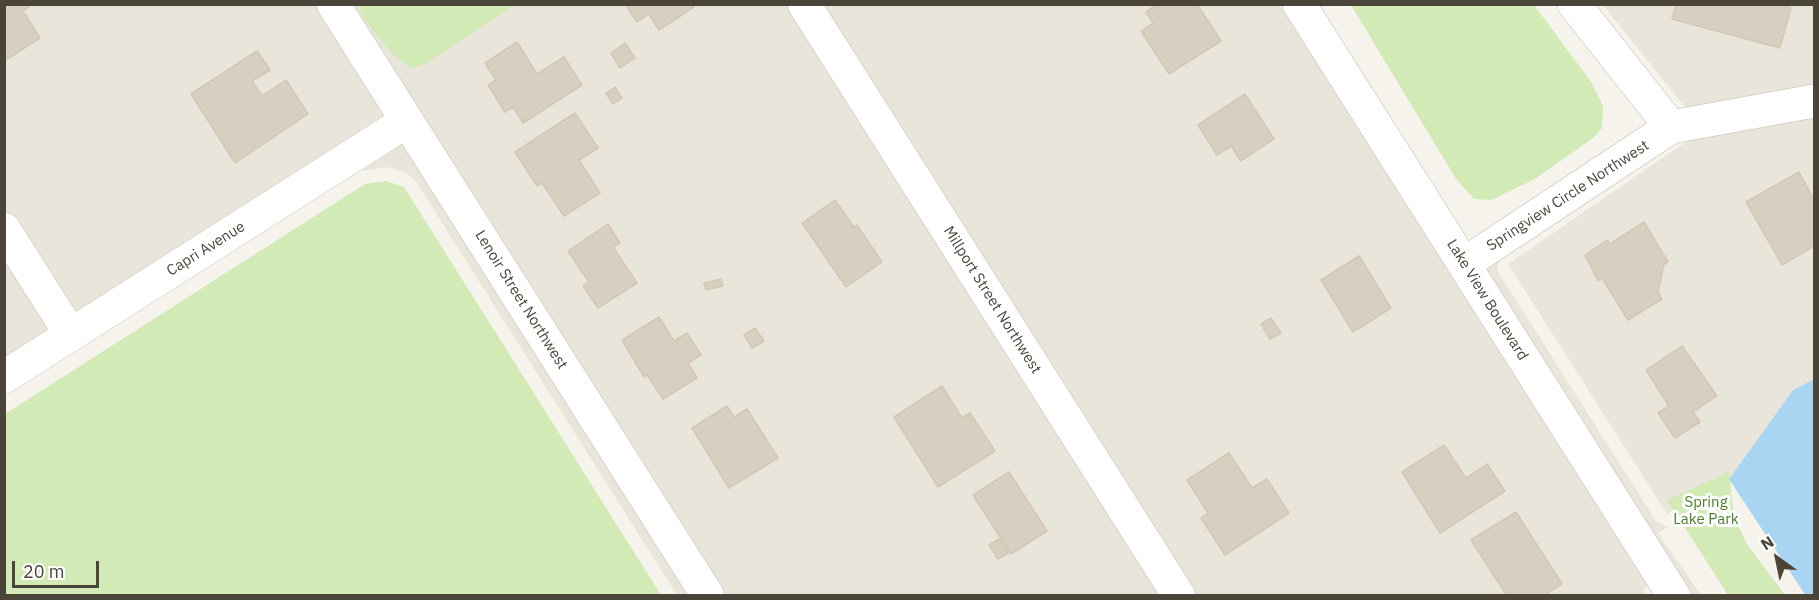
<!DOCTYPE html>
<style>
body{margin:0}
#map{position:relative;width:1819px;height:600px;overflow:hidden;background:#f6f3ec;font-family:"IBM Plex Sans",sans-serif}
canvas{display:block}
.frame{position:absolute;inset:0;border:6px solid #4b4439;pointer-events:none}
.north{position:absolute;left:1747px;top:528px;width:60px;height:60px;-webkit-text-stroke:4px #fff;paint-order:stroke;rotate:327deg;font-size:16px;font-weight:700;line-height:24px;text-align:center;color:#4b4439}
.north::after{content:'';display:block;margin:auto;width:21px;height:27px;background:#4b4439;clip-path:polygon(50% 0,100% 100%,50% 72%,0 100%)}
.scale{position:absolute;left:12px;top:561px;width:87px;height:27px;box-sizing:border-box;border:3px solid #4b4439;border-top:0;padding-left:8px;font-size:18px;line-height:21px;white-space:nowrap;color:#4b4439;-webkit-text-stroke:4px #fff;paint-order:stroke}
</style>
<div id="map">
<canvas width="1819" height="600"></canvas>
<div class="frame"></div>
<div class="north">N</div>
<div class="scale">20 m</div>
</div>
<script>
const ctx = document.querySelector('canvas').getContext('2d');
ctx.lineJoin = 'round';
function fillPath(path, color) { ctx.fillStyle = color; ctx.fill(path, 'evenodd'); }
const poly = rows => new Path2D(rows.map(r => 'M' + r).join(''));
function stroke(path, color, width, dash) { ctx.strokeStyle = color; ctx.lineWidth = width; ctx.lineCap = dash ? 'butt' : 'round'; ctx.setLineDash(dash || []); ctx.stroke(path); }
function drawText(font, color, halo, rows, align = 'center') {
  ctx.font = font + ' "IBM Plex Sans",sans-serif'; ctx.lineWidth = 6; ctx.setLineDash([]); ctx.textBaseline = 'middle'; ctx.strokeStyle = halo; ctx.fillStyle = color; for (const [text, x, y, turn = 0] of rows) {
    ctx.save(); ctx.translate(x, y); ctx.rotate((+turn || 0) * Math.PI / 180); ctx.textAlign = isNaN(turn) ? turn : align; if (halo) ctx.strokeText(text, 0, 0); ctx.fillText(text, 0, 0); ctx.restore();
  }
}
const residential = poly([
 [5,5,1281,5,1649,585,1643,589,1646,596,726,595,408,94,385,115,5,357],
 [1603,5,1814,5,1814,379,1793,390,1729,479,1667,514,1508,264,1690,139,1685,107],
 [404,143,690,595,677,595,415,180,406,173,388,167,361,171],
 [1499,261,1497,270,1656,521,1668,527,1658,533,1701,595,1693,595,1486,270]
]);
const green = poly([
 [358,5,358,4,515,5,425,64,411,68,394,56,365,20],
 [1351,5,1534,5,1592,83,1603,106,1602,128,1593,138,1535,179,1491,200,1474,199,1456,179],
 [386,181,404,187,661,595,5,595,5,414,365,184],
 [1729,472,1733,509,1739,527,1747,544,1785,595,1728,595,1667,500]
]);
const water = poly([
 [1814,379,1814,595,1806,596,1729,479,1793,390]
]);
const building = poly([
 [4,4,33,4,23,11,40,38,4,61,4,4],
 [625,4,692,4,694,7,659,30,649,14,637,22,625,4],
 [1157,4,1197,4,1221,41,1169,74,1141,31,1153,23,1146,12,1157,4],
 [1676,4,1779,4,1791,8,1780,48,1672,19,1676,4],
 [517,42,537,74,564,57,582,85,523,123,513,107,505,112,488,85,496,80,485,63,517,42],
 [625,43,635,58,620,68,611,53,625,43],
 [257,51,270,70,252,81,262,96,286,80,308,114,235,163,191,94,257,51],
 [615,87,622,98,613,104,606,93,615,87],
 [1245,94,1274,139,1241,161,1231,146,1217,155,1198,125,1245,94],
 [575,113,598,148,579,160,600,193,564,216,542,183,537,186,515,152,575,113],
 [1799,172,1814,200,1814,246,1782,265,1746,202,1799,172],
 [835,200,854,227,857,225,882,262,846,287,802,223,835,200],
 [1644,222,1668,262,1664,264,1658,292,1662,299,1628,320,1602,278,1598,281,1585,255,1607,240,1610,244,1644,222],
 [608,224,620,243,613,247,637,283,598,308,583,286,589,282,568,251,608,224],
 [1359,256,1391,308,1353,332,1321,280,1359,256],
 [721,279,723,286,706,290,704,283,721,279],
 [659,317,674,341,687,333,701,355,688,363,697,378,663,399,647,375,644,377,622,340,659,317],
 [1271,318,1281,333,1270,339,1261,324,1271,318],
 [755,328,764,341,752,348,744,335,755,328],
 [1682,346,1717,396,1693,412,1700,422,1675,438,1658,413,1669,406,1646,370,1682,346],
 [942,386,962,418,970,413,995,451,938,487,894,417,942,386],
 [727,406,734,417,747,409,778,458,729,488,692,428,727,406],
 [1444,445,1466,478,1487,464,1505,491,1440,533,1402,472,1444,445],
 [1229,453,1252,488,1267,479,1289,513,1225,555,1201,518,1208,513,1187,480,1229,453],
 [1009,472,1047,531,1011,554,973,495,1009,472],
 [1516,512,1562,584,1544,596,1507,596,1471,540,1516,512],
 [999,539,1008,553,998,559,989,545,999,539]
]);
const minor = poly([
 [333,4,708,596],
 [804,4,1179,596],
 [1299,4,1674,596],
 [1574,4,1671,127],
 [4,229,71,335],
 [1464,264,1671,127,1814,101],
 [4,377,407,121]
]);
const streetNames = [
 ["Springview Circle Northwest",1568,196,-33],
 ["Capri Avenue",206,249,-32],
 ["Lenoir Street Northwest",521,300,58],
 ["Millport Street Northwest",992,300,58],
 ["Lake View Boulevard",1487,300,58]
];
const parkNames = [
 ["Spring",1706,503],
 ["Lake Park",1706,520]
];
fillPath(residential, '#eae5da');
fillPath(green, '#d2eab5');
fillPath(water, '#a9d4f2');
fillPath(building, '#d8cfc1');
stroke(building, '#d3c7b4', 1.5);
stroke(minor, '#c2bbae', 34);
stroke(minor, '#fff', 33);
drawText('15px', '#4b4439', '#fff', streetNames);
drawText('15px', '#4a7f2a', '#fff', parkNames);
</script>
